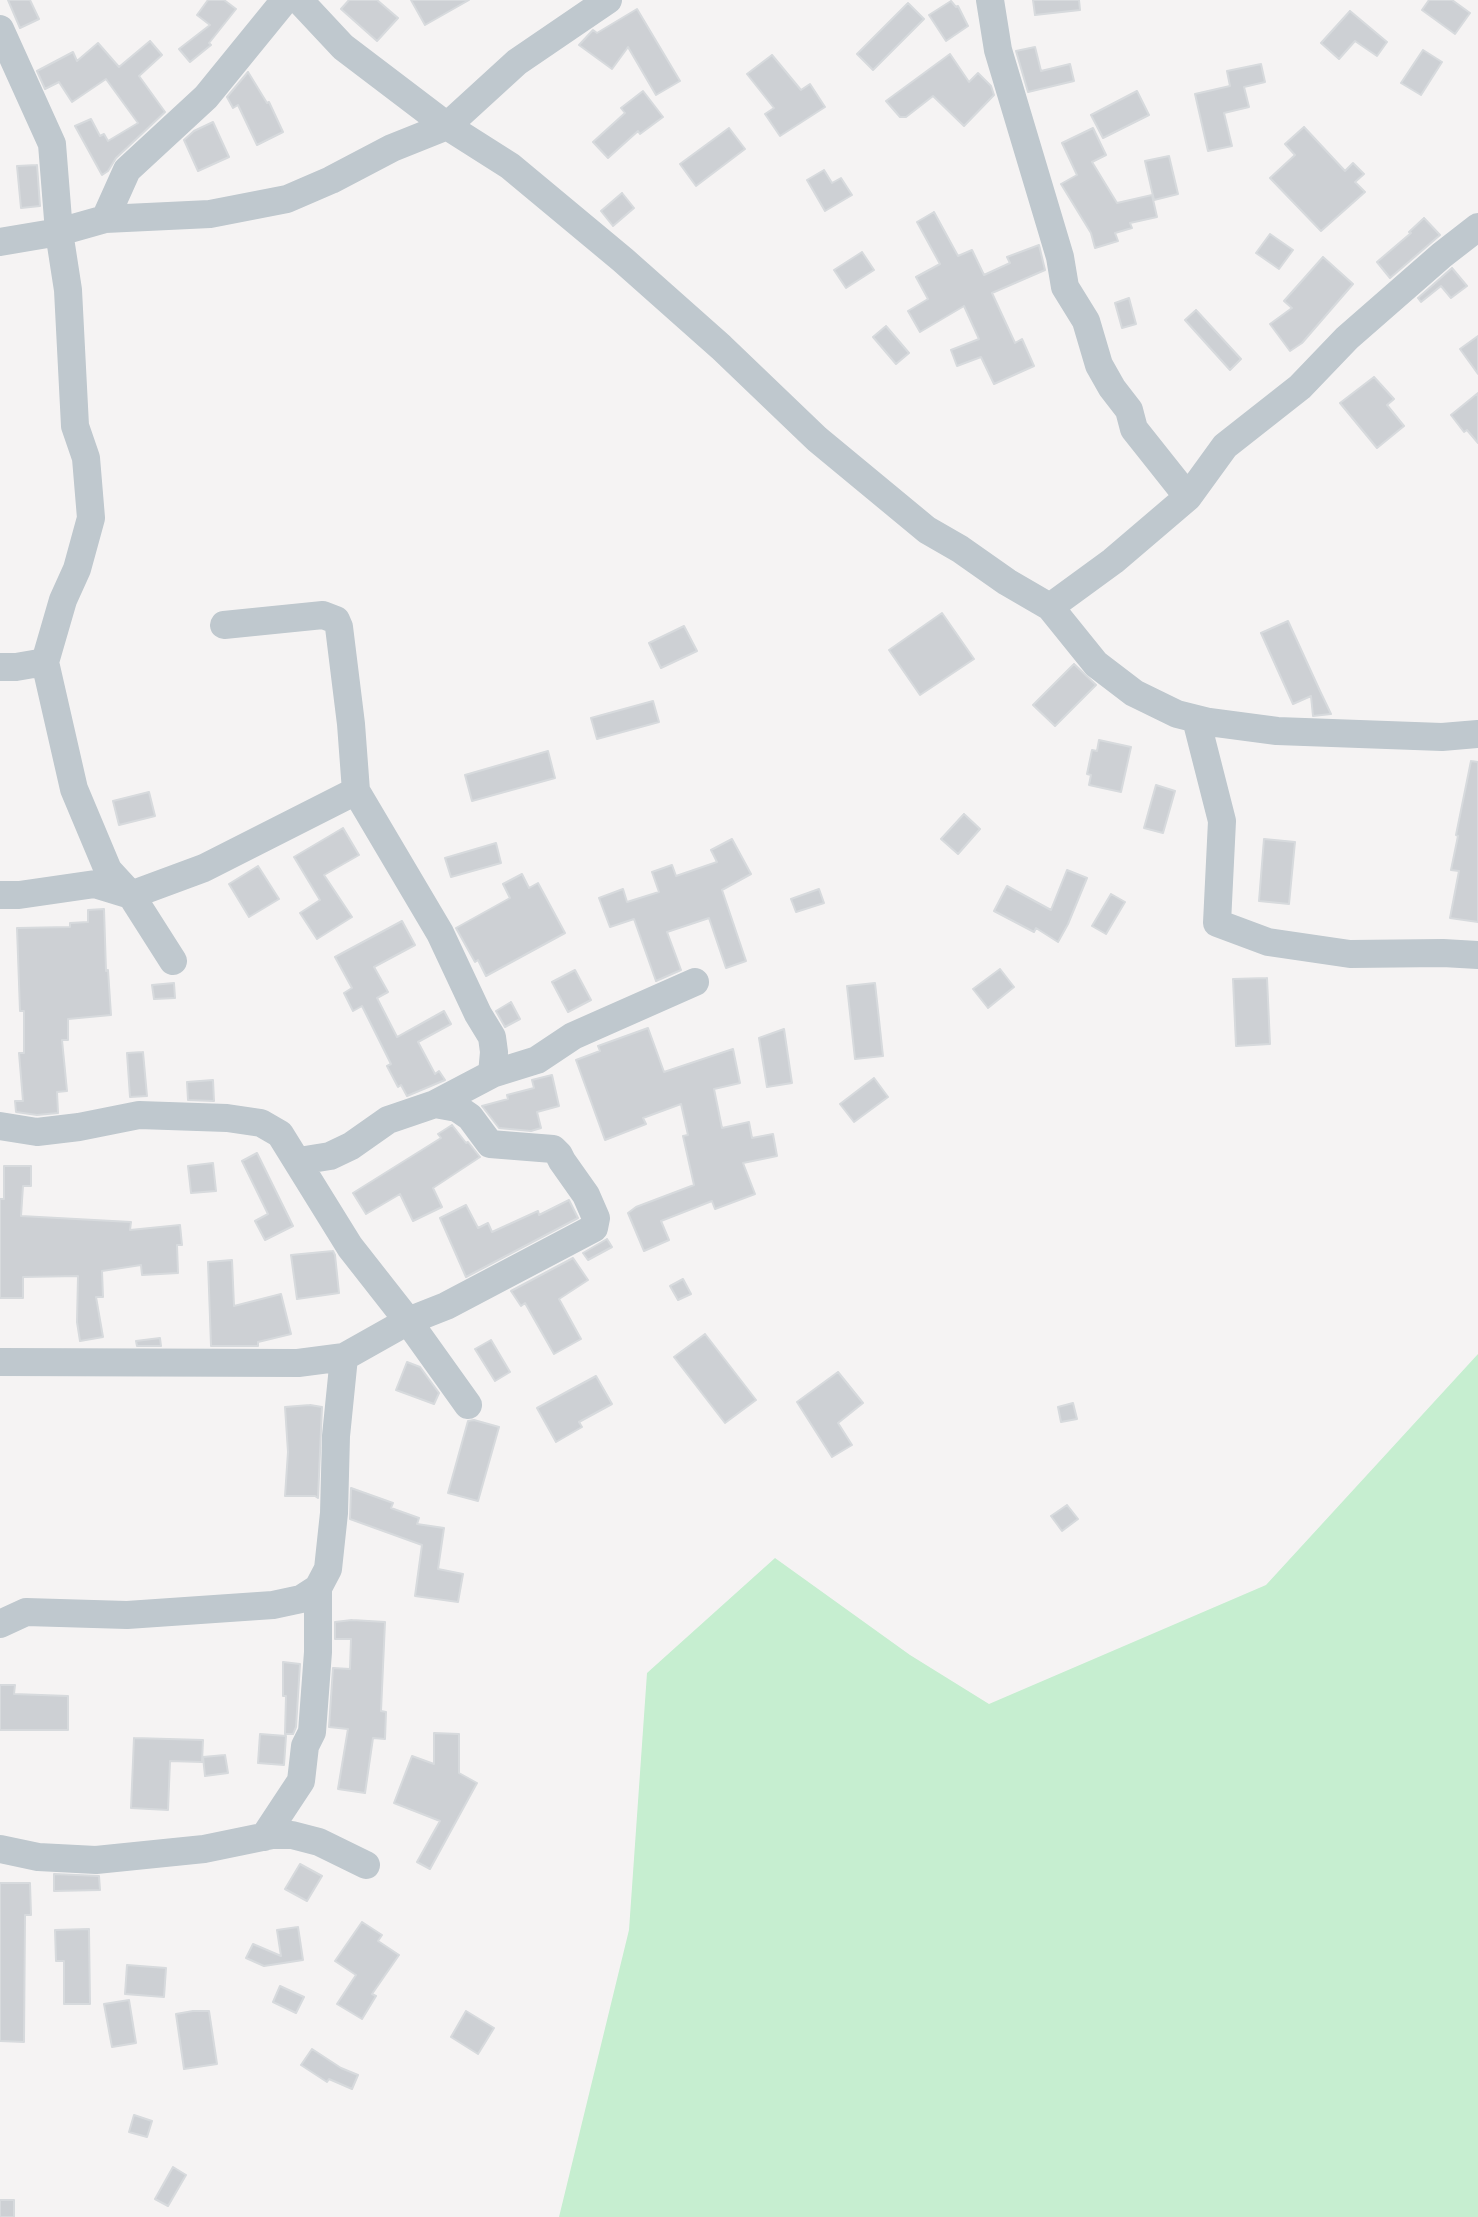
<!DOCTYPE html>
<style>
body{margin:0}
canvas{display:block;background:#f5f3f3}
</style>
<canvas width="1478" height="2217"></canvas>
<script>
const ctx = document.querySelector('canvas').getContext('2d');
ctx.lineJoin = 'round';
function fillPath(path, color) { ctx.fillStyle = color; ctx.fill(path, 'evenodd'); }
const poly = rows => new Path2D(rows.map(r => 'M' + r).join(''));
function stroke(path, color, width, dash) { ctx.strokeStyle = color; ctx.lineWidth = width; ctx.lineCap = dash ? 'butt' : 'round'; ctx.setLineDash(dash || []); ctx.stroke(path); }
const green = poly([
 [1478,1354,1478,2217,559,2217,629,1930,647,1673,775,1558,910,1655,989,1704,1266,1585]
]);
const building = poly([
 [8,0,30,0,39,19,20,28,8,0],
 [208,0,224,0,236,9,209,43,211,45,190,62,179,49,210,25,197,15,208,0],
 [349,0,377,0,398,18,377,41,341,9,349,0],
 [411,0,469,0,425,25,411,0],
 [1033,0,1079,0,1080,10,1035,15,1033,0],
 [1429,0,1452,0,1470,13,1455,34,1422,10,1429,0],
 [951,1,956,7,958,6,968,26,946,41,929,15,951,1],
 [908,3,924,19,873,70,857,54,908,3],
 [637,9,680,81,656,95,628,47,612,69,579,45,593,30,597,33,637,9],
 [1350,11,1387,42,1377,56,1355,41,1339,59,1321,43,1350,11],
 [150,41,162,55,139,76,165,112,116,158,108,171,102,175,75,126,91,119,100,136,104,134,108,141,138,123,106,79,72,102,59,82,45,89,37,71,73,52,77,61,98,43,119,67,150,41],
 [1035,47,1041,71,1070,64,1074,81,1028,92,1016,51,1035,47],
 [1423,50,1442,62,1421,95,1401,83,1423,50],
 [950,54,969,82,978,73,991,86,994,95,964,126,933,96,906,117,900,117,886,101,950,54],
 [772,55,801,90,810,84,825,107,780,136,765,114,774,108,747,74,772,55],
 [1261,64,1265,82,1244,87,1249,107,1224,113,1232,146,1208,151,1195,94,1230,86,1227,71,1261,64],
 [248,72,267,103,269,102,283,132,257,145,238,105,233,108,227,97,248,72],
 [643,91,663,117,640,134,638,131,608,158,593,142,625,113,621,108,643,91],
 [1137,91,1149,115,1103,138,1091,115,1137,91],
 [213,122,229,157,198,171,184,140,194,131,213,122],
 [1304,127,1345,171,1353,163,1364,174,1355,182,1365,192,1321,231,1270,178,1295,155,1285,144,1304,127],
 [729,128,745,149,696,186,680,164,729,128],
 [1093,128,1106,155,1092,162,1117,203,1152,195,1157,217,1130,223,1132,228,1115,233,1118,241,1095,248,1091,233,1061,184,1077,175,1062,143,1093,128],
 [1169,156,1178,194,1154,200,1145,161,1169,156],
 [37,165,40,206,21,208,17,166,37,165],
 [824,170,832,183,841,178,852,195,825,211,807,180,824,170],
 [622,193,634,208,613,226,601,211,622,193],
 [934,212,958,256,972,250,984,275,1010,263,1007,257,1039,245,1045,270,992,293,1015,343,1022,339,1034,366,994,384,981,357,957,366,951,350,979,339,964,306,920,332,908,311,928,299,916,277,940,264,917,222,934,212],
 [1424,218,1440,235,1390,278,1377,262,1411,233,1409,232,1424,218],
 [1270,234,1293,250,1279,269,1256,253,1270,234],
 [862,252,874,270,846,288,834,270,862,252],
 [1323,257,1353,284,1302,343,1290,351,1270,324,1292,308,1284,301,1323,257],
 [1452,268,1467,286,1451,298,1441,286,1421,302,1418,298,1452,268],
 [1129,298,1136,324,1122,328,1115,303,1129,298],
 [1196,310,1241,359,1230,370,1185,320,1196,310],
 [886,326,909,353,896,364,873,337,886,326],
 [1478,336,1478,374,1460,349,1478,336],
 [1374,377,1394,399,1387,405,1404,426,1377,448,1340,403,1374,377],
 [1478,393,1478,443,1467,430,1464,432,1451,415,1478,393],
 [942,613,974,659,920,695,889,650,942,613],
 [1288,621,1320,691,1331,714,1313,716,1311,696,1293,704,1261,633,1288,621],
 [684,626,697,651,661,668,649,643,684,626],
 [1074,664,1096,685,1055,726,1033,705,1074,664],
 [653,701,659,722,597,739,591,718,653,701],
 [1099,740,1131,747,1121,792,1089,785,1091,775,1087,774,1092,750,1097,751,1099,740],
 [548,751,555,778,472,801,465,775,548,751],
 [1471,761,1478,762,1478,922,1450,918,1459,871,1451,870,1458,836,1456,835,1471,761],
 [1156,785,1175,791,1163,833,1144,828,1156,785],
 [149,792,155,816,119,825,113,801,149,792],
 [964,814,980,829,958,854,941,839,964,814],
 [343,828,359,855,324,875,352,917,317,939,300,913,320,900,294,857,343,828],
 [732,839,751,874,722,890,746,961,726,968,709,918,667,932,681,970,656,981,634,919,610,927,599,898,623,889,627,902,659,892,652,872,672,865,676,876,717,862,711,850,732,839],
 [1264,839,1295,842,1289,904,1259,901,1264,839],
 [496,843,501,863,451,877,445,858,496,843],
 [258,866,279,899,249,917,229,884,258,866],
 [1067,870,1087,878,1068,924,1058,942,1036,928,1034,932,994,911,1007,886,1051,910,1067,870],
 [522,874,529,888,538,883,565,933,486,976,478,960,475,962,456,928,510,898,503,884,522,874],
 [819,889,824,903,796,912,791,899,819,889],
 [1111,894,1125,902,1106,934,1092,926,1111,894],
 [104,909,106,971,108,970,111,1015,68,1019,68,1040,62,1040,67,1091,57,1092,58,1113,37,1115,16,1112,15,1101,23,1101,19,1053,24,1053,24,1011,20,1011,17,928,70,927,70,923,88,922,88,910,104,909],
 [402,921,415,945,374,967,388,992,377,998,397,1037,444,1011,451,1024,418,1042,435,1074,439,1071,445,1080,407,1096,401,1085,398,1087,387,1066,391,1064,362,1006,353,1011,344,993,352,988,335,957,402,921],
 [1000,969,1014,987,988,1008,973,989,1000,969],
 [575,970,591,1000,568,1012,552,982,575,970],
 [1267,978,1270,1044,1236,1046,1233,979,1267,978],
 [174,983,175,998,154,999,152,985,174,983],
 [875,983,883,1056,855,1059,847,986,875,983],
 [511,1002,520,1019,505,1027,496,1011,511,1002],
 [648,1028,664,1072,733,1049,740,1083,714,1089,722,1128,749,1122,752,1138,773,1134,777,1156,743,1163,755,1194,715,1209,712,1201,661,1221,669,1240,644,1251,628,1213,636,1207,694,1185,683,1136,688,1135,681,1104,643,1118,646,1124,605,1140,576,1060,600,1051,598,1046,648,1028],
 [784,1029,792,1083,767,1087,759,1038,784,1029],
 [143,1052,147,1096,130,1097,127,1053,143,1052],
 [552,1075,559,1106,537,1112,541,1128,531,1131,499,1128,482,1106,508,1099,507,1095,534,1088,532,1080,552,1075],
 [874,1078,888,1097,854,1122,840,1104,874,1078],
 [213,1080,214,1101,188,1100,187,1082,213,1080],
 [452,1125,466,1143,468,1142,480,1157,433,1188,442,1207,413,1221,400,1194,366,1214,353,1193,441,1138,438,1134,452,1125],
 [257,1153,293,1226,265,1240,255,1221,268,1214,242,1161,257,1153],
 [213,1163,216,1191,191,1193,188,1166,213,1163],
 [4,1166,31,1166,31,1186,23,1186,21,1216,131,1222,130,1230,180,1225,182,1245,177,1245,178,1273,142,1275,141,1265,102,1271,103,1297,96,1297,103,1337,80,1341,77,1322,78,1276,23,1277,23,1298,0,1298,0,1199,4,1199,4,1166],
 [569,1200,578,1218,466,1277,440,1218,466,1205,478,1228,488,1223,492,1232,538,1211,539,1215,569,1200],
 [607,1239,612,1247,588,1260,583,1253,607,1239],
 [333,1251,335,1255,339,1293,297,1299,291,1255,333,1251],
 [573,1258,588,1280,559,1299,581,1339,554,1354,525,1303,521,1306,511,1291,573,1258],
 [232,1260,234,1306,281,1294,291,1334,258,1342,258,1346,211,1346,208,1262,232,1260],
 [683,1279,691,1294,678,1300,670,1286,683,1279],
 [705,1334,756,1400,725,1423,674,1357,705,1334],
 [160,1338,161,1346,137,1346,136,1341,160,1338],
 [491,1340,510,1372,495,1381,475,1349,491,1340],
 [407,1362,420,1367,439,1393,434,1404,396,1390,407,1362],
 [838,1372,863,1403,838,1423,852,1445,832,1457,797,1402,838,1372],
 [596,1376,612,1404,579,1422,582,1427,556,1442,537,1408,596,1376],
 [1073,1403,1077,1419,1061,1422,1058,1407,1073,1403],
 [310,1405,322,1407,318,1498,315,1496,285,1496,288,1452,285,1407,310,1405],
 [474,1420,499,1427,478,1501,448,1493,468,1421,474,1420],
 [351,1488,393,1503,391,1508,419,1518,417,1524,444,1528,438,1569,463,1574,458,1602,415,1596,422,1545,350,1519,351,1488],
 [1067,1505,1078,1519,1062,1531,1051,1516,1067,1505],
 [352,1620,385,1622,381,1711,386,1712,385,1739,373,1738,365,1793,338,1789,348,1729,329,1727,333,1668,350,1669,351,1639,335,1639,335,1622,352,1620],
 [283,1662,300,1664,296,1727,293,1734,285,1734,286,1696,283,1696,283,1662],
 [0,1685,15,1685,14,1694,68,1696,68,1730,0,1730,0,1685],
 [434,1733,459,1734,459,1773,477,1783,430,1869,417,1862,440,1821,394,1803,412,1756,434,1764,434,1733],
 [260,1734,286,1736,284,1765,258,1763,260,1734],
 [134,1738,203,1740,202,1762,170,1761,168,1810,131,1808,134,1738],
 [225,1755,228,1773,205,1776,203,1757,225,1755],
 [300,1864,322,1876,307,1901,285,1889,300,1864],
 [54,1874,99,1876,100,1890,54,1891,54,1874],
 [0,1883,30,1883,31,1915,25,1915,24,2042,0,2041,0,1883],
 [362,1922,382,1935,378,1941,399,1955,372,1994,376,1996,362,2019,337,2004,356,1975,335,1961,362,1922],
 [298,1927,303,1960,264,1966,246,1958,253,1944,281,1956,277,1930,298,1927],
 [89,1929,90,2004,64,2004,64,1961,56,1961,55,1930,89,1929],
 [127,1965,166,1968,164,1997,125,1994,127,1965],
 [280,1986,304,1997,296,2013,273,2002,280,1986],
 [129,2000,136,2043,112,2047,104,2004,129,2000],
 [193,2011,209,2011,217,2064,184,2069,176,2014,193,2011],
 [466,2011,494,2028,478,2054,451,2037,466,2011],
 [312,2049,341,2068,358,2075,352,2089,329,2079,327,2082,301,2065,312,2049],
 [134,2115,152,2121,147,2137,129,2132,134,2115],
 [173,2167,186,2175,168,2206,155,2199,173,2167],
 [0,2200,14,2200,14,2217,0,2217,0,2200]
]);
const minor = poly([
 [299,0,343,47,447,126,510,166,623,260,721,347,817,439,927,530,960,549,1007,582,1050,607,1096,664,1134,693,1177,714,1209,722,1277,731,1442,737,1478,734],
 [990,0,998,50,1060,257,1065,287,1086,321,1099,365,1112,388,1129,410,1134,429,1188,497],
 [0,29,52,144,59,232,68,290,75,426,86,458,91,518,77,569,63,600,45,662,74,789,108,870,131,895,173,961],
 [105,219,127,170,206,97,285,0],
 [0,242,59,232,105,219,210,214,287,199,331,180,392,148,447,126,517,62,608,0],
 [1050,607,1113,561,1188,497,1225,446,1300,387,1347,338,1442,255,1478,227],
 [224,625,323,615,336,620,339,627,351,724,356,791,440,933,478,1014,492,1037,494,1052,492,1074],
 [0,667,16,667,45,662],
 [1196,719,1222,821,1217,923,1268,942,1350,954,1443,953,1478,955],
 [0,895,19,895,95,884,131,895,204,868,356,791],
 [0,1126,37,1132,79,1127,139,1115,227,1118,261,1123,280,1134,350,1247,408,1321,468,1405],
 [299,1161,330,1156,351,1146,388,1120,435,1104,492,1074,537,1060,573,1036,695,982],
 [0,1362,298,1363,344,1357,408,1321,446,1306,594,1228,596,1218,586,1195,562,1161,559,1155,553,1149,490,1144,470,1117,457,1108,435,1104],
 [0,1624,26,1612,127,1615,273,1605,301,1599,318,1588,328,1569,334,1513,336,1436,344,1357],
 [264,1837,301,1781,305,1746,312,1732,318,1652,318,1588],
 [0,1849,38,1857,96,1860,204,1849,272,1835,292,1835,319,1842,366,1865]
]);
fillPath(green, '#c6eed0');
fillPath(building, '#cdd0d4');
stroke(building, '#d7dadd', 2);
stroke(minor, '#bfc8ce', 28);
</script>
